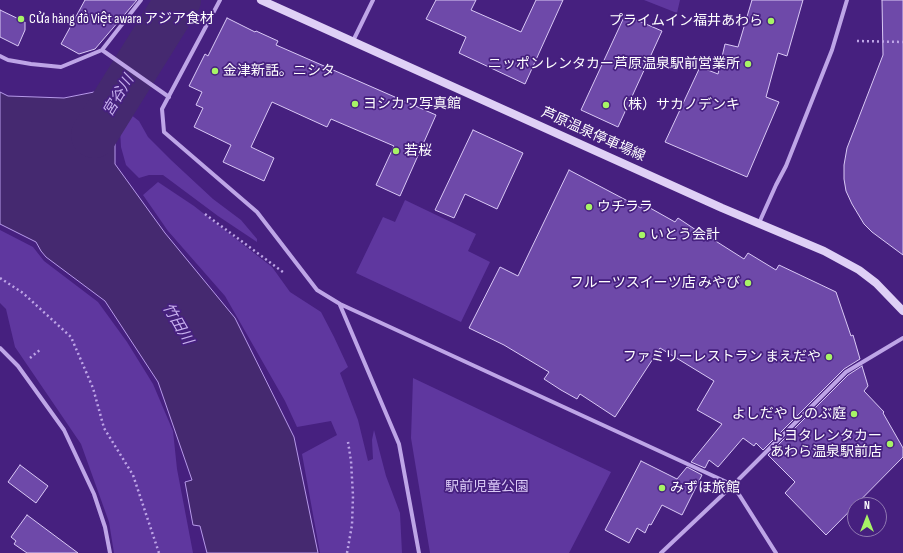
<!DOCTYPE html>
<meta charset="utf-8">
<style>
body{margin:0}
#map{position:relative;width:903px;height:553px;overflow:hidden;background:#46207f;font-family:"Sofia Sans Condensed",sans-serif}
canvas{display:block}
.north{position:absolute;left:847px;top:497px;width:40px;height:40px;box-sizing:border-box;background:#46207f;border:1px solid #9079b2;border-radius:50%;rotate:0deg;font-size:11px;font-weight:700;line-height:16px;text-align:center;color:#fff}
.north::after{content:'';display:block;margin:auto;width:14px;height:18px;background:#a7f466;clip-path:polygon(50% 0,100% 100%,50% 72%,0 100%)}
</style>
<div id="map">
<canvas width="903" height="553"></canvas>
<div class="north">N</div>
</div>
<script>
const ctx = document.querySelector('canvas').getContext('2d');
ctx.lineJoin = 'round';
function fillPath(path, color) { ctx.fillStyle = color; ctx.fill(path, 'evenodd'); }
const poly = rows => new Path2D(rows.map(r => 'M' + r).join(''));
function stroke(path, color, width, dash) { ctx.strokeStyle = color; ctx.lineWidth = width; ctx.lineCap = dash ? 'butt' : 'round'; ctx.setLineDash(dash || []); ctx.stroke(path); }
function drawText(font, color, halo, rows, align = 'center') {
  ctx.font = font + ' "Sofia Sans Condensed","Noto Sans JP",sans-serif'; ctx.lineWidth = 3.5; ctx.setLineDash([]); ctx.textBaseline = 'middle'; ctx.strokeStyle = halo; ctx.fillStyle = color; for (const [text, x, y, turn = 0] of rows) {
    ctx.save(); ctx.translate(x, y); ctx.rotate((+turn || 0) * Math.PI / 180); ctx.textAlign = isNaN(turn) ? turn : align; if (halo) ctx.strokeText(text, 0, 0); ctx.fillText(text, 0, 0); ctx.restore();
  }
}
const green = poly([
 [644,0,680,0,677,13],
 [126,111,139,121,148,137,171,160,213,199,241,220,257,239,257,242,218,216,163,175,149,175,139,178,126,165,121,147,120,129],
 [158,182,194,206,272,267,290,292,321,312,334,337,348,367,340,373,358,420,368,461,373,459,372,440,374,430,386,476,400,513,402,553,320,553,302,454,337,435,331,421,297,427,285,401,225,296,168,231,143,195],
 [405,200,476,234,468,251,490,262,461,322,356,273,383,217,395,222],
 [0,230,33,247,44,261,98,302,127,342,153,384,173,431,177,469,193,553,114,553,109,522,81,444,15,347,6,309,0,303],
 [413,378,611,472,569,553,430,553,411,438]
]);
const water = poly([
 [119,75,133,86,118,111,115,138,115,164,165,233,235,318,294,437,318,553,207,553,200,526,193,525,185,482,192,480,158,382,105,301,46,257,41,251,36,242,0,224,0,92,8,96,64,98,94,92,119,75]
]);
const river = poly([
 [94,135,178,0]
]);
const building = poly([
 [85,0,137,0,95,49,79,54,61,44,85,0],
 [436,0,476,0,471,10,521,32,536,0,563,0,525,84,459,53,466,37,426,19,436,0],
 [752,0,803,0,787,56,778,53,766,97,779,102,747,177,665,142,700,67,718,74,725,44,738,47,752,0],
 [882,0,903,0,903,255,872,232,864,224,852,204,846,191,844,179,844,165,847,148,883,55,882,0],
 [0,10,25,22,25,30,18,46,0,37,0,10],
 [625,15,662,31,618,127,581,110,625,15],
 [227,18,255,32,256,31,278,41,276,45,436,115,400,196,376,185,394,146,331,119,327,127,272,102,251,147,274,158,264,181,223,162,231,145,194,127,203,108,196,105,202,92,189,86,205,54,208,56,227,18],
 [473,130,523,153,497,209,465,194,454,218,435,210,473,130],
 [569,170,641,208,643,204,675,222,678,218,702,234,703,233,744,259,748,253,776,270,779,265,836,292,851,336,853,335,860,359,844,369,763,450,756,443,754,446,743,438,718,467,709,460,705,468,691,462,722,424,697,410,714,381,660,348,615,417,580,394,577,399,561,390,544,379,549,372,504,345,469,328,500,267,518,276,569,170],
 [862,366,868,386,864,391,884,412,883,413,903,448,903,457,826,535,785,493,795,482,768,455,848,375,862,366],
 [641,461,677,479,687,467,702,475,682,515,662,505,651,525,649,524,645,533,637,528,629,543,605,530,641,461],
 [20,465,48,486,36,503,8,482,20,465],
 [27,515,78,553,27,553,14,544,16,541,11,537,27,515]
]);
const path = poly([
 [857,41,903,42],
 [205,214,283,272],
 [0,278,23,293,71,337,93,388,104,428,133,475,159,553],
 [30,358,41,349],
 [347,553,352,525,353,496,351,461,348,442]
]);
const street = poly([
 [220,0,162,109,164,132,257,212,317,290,340,304,733,485,846,372,903,338],
 [353,41,373,0],
 [102,50,169,97],
 [0,56,8,60,31,64,61,67,102,50,141,0],
 [759,223,776,185,786,166,832,50,847,0],
 [340,305,399,444,419,553],
 [0,348,18,366,64,430,94,494,105,527,110,553],
 [661,553,733,485,776,553]
]);
const secondary = poly([
 [261,0,722,208,824,251,859,270,876,283,903,311]
]);
const markers = [
 [21,19,4,"#a7f466"],
 [771,21,4,"#a7f466"],
 [748,64,4,"#a7f466"],
 [215,71,4,"#a7f466"],
 [355,104,4,"#a7f466"],
 [606,105,4,"#a7f466"],
 [396,151,4,"#a7f466"],
 [589,207,4,"#a7f466"],
 [642,235,4,"#a7f466"],
 [748,283,4,"#a7f466"],
 [829,357,4,"#a7f466"],
 [854,414,4,"#a7f466"],
 [890,444,4,"#a7f466"],
 [662,488,4,"#a7f466"]
];
const poiNames = [
 ["Cửa hàng đồ Việt awara アジア食材",29,19],
 ["プライムイン福井あわら",763,21,"right"],
 ["ニッポンレンタカー芦原温泉駅前営業所",740,64,"right"],
 ["金津新話。ニシタ",223,71],
 ["ヨシカワ写真館",363,104],
 ["（株）サカノデンキ",614,105],
 ["若桜",404,151],
 ["ウチララ",597,207],
 ["いとう会計",650,235],
 ["フルーツスイーツ店 みやび",740,283,"right"],
 ["ファミリーレストラン まえだや",821,357,"right"],
 ["よしだや しのぶ庭",846,414,"right"],
 ["トヨタレンタカー",882,436,"right"],
 ["あわら温泉駅前店",882,452,"right"],
 ["みずほ旅館",670,488]
];
const streetNames = [
 ["芦原温泉停車場線",593,135,24]
];
const parkNames = [
 ["駅前児童公園",487,487]
];
const waterNames = [
 ["宮谷川",119,96,-59],
 ["竹田川",177,324,60]
];
fillPath(green, '#5f379f');
fillPath(water, '#452970');
stroke(water, '#b699e9', 1);
stroke(river, '#452970', 46);
fillPath(building, '#6e49a9');
stroke(building, '#dac9f6', 1);
stroke(path, '#bea5e7', 2.5, [2, 3]);
stroke(street, '#bea5e7', 4);
stroke(secondary, '#dfd0f6', 8);
for (const [x, y, r, color] of markers) { const dot = new Path2D(); dot.arc(x, y, r, 0, 2 * Math.PI); ctx.fillStyle = color; ctx.fill(dot); stroke(dot, '#46207f', 1.5); }
drawText('14px', '#fff', '#46207f', poiNames, 'left');
drawText('14px', '#fff', '#46207f', streetNames);
drawText('14px', '#dac9f6', '#46207f', parkNames);
drawText('italic 15px', '#c8b1ef', '#46207f', waterNames);
</script>
